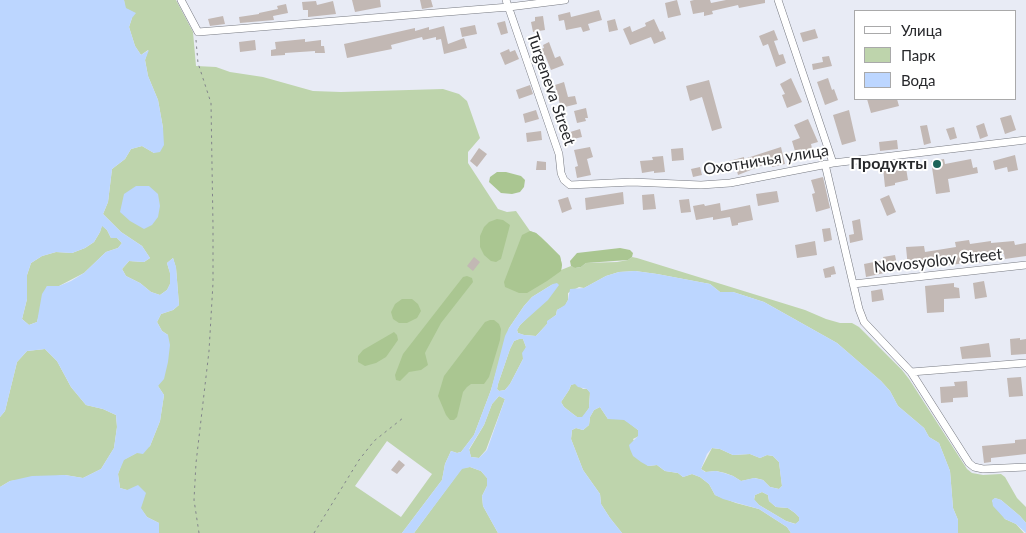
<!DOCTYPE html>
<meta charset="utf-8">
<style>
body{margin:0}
#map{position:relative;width:1026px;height:533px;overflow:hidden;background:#e8ebf5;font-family:Lato,sans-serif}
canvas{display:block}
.legend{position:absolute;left:854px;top:10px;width:162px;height:90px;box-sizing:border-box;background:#fff;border:1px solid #a9a9aa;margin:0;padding:6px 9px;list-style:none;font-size:15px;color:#27282b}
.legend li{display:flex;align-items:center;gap:10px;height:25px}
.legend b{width:25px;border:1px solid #a9a9aa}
</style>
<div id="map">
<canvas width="1026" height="533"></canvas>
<ul class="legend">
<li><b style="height:6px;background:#fff"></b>Улица</li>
<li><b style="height:14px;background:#bed4ac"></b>Парк</li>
<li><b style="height:14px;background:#bcd6ff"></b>Вода</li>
</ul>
</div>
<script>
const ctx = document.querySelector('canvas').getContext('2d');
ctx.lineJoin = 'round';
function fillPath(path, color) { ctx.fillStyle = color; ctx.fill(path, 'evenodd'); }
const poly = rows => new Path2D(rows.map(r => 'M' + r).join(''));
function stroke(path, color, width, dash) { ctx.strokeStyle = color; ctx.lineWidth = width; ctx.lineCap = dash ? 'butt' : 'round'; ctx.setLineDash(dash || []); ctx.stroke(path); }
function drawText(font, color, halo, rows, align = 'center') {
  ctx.font = font + ' Lato,sans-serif'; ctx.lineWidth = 4; ctx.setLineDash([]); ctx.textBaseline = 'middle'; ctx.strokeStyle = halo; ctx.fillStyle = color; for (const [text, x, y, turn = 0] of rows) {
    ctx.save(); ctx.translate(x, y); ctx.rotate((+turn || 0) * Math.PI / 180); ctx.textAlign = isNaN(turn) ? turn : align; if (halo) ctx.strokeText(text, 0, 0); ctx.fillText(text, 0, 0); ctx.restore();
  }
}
const green = poly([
 [124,0,176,0,193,32,196,66,216,67,230,72,263,77,313,91,341,92,443,89,459,94,467,101,480,138,468,152,468,163,498,209,507,212,516,211,530,231,536,233,541,237,560,256,562,265,561,270,571,266,576,268,581,267,586,263,617,262,628,260,632,257,637,258,805,310,826,319,840,323,852,323,859,327,902,370,909,379,967,469,972,473,983,475,1001,474,1005,477,1017,498,1026,507,1026,523,1020,516,1001,500,995,498,992,501,1005,519,1016,524,1024,533,958,533,958,520,953,508,950,471,939,443,929,437,924,428,898,406,890,391,881,381,837,343,764,302,733,292,720,292,710,284,657,274,635,271,619,272,606,276,584,288,579,287,568,293,568,300,565,306,557,310,556,315,548,321,547,324,536,336,524,335,518,333,517,330,520,325,531,314,553,284,532,297,524,306,509,328,491,390,474,435,461,452,457,453,451,451,445,464,442,480,402,533,159,533,159,523,147,517,127,490,120,488,118,474,123,460,150,446,160,421,164,395,158,386,168,335,162,331,157,322,161,314,173,310,179,305,176,268,173,258,167,263,170,273,170,284,167,290,160,295,151,292,140,283,126,276,122,269,129,261,144,262,150,258,142,246,121,232,103,214,108,202,112,169,125,159,131,149,142,146,154,153,163,128,158,100,148,76,145,60,148,50,141,55,135,46,129,27,132,18,125,8],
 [387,441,432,474,401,517,355,486],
 [102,225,107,230,111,238,117,238,122,243,118,248,106,252,84,273,59,286,47,286,37,322,29,325,22,319,27,299,27,275,31,263,42,256,56,252,72,253,85,248,94,242,100,232],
 [519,339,523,339,526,347,523,359,510,384,505,390,499,391,497,389,498,384,510,349,514,341],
 [45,349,57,361,71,387,86,405,103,409,116,415,117,427,114,448,101,469,83,478,65,475,10,481,0,487,0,417,5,411,17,362,27,351],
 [576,383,583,389,587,389,590,392,589,408,583,417,577,417,573,414,564,407,561,402,569,390,571,385],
 [499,396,505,399,486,450,479,458,471,457,469,450,484,425,492,404],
 [600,407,608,419,624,419,638,430,639,436,633,439,648,466,657,465,665,471,678,473,683,477,692,474,700,477,709,484,715,495,736,503,759,509,787,527,791,533,622,533,610,518,601,504,600,494,583,470,571,439,572,430,576,428,583,430,589,425,590,417,594,410],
 [712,448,720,449,733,455,750,454,760,458,767,455,773,456,779,462,782,486,779,489,770,487,763,480,755,478,741,481,733,476,725,473,716,471,706,472,701,469],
 [470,467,481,471,487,478,487,486,482,496,483,506,498,533,414,533,462,468],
 [762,492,768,495,769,501,776,507,788,508,795,513,799,517,799,521,796,524,786,521,759,505,754,500,755,495]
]);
const forest = poly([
 [497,172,506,172,521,176,525,180,524,187,520,192,512,194,501,193,489,182,490,177],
 [497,219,503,220,510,225,501,259,496,262,491,261,484,255,480,247,480,236,484,227,489,222],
 [530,231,536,233,547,243,560,256,562,265,561,271,547,281,527,293,519,293,505,287,504,282,522,235],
 [620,248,630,250,633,253,632,257,628,260,586,263,581,267,575,268,571,266,570,261,577,253],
 [467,276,472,278,473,282,441,323,427,349,425,353,428,365,421,370,409,372,400,381,396,380,395,375,403,354,463,277],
 [402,299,412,299,418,304,421,311,417,318,407,323,399,323,393,319,391,312,395,304],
 [490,320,494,320,499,324,501,329,500,340,489,377,484,384,471,384,467,387,463,392,457,417,454,420,450,420,446,415,438,396,444,376,485,322],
 [394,332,397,335,398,340,386,357,376,363,365,366,358,362,358,356,363,350]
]);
const water = poly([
 [0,0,124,0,126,8,136,13,132,18,129,27,135,46,141,55,149,50,145,60,148,76,158,100,163,128,164,145,160,152,154,153,142,146,131,149,125,159,112,169,108,202,103,214,121,232,142,246,150,258,144,262,129,261,122,269,126,276,140,283,151,292,160,295,167,290,170,284,170,273,167,263,173,258,176,267,179,305,173,310,161,314,157,322,162,331,168,335,170,345,168,362,164,379,158,386,164,395,160,421,150,446,143,454,137,453,124,460,118,474,120,488,127,490,138,485,146,493,141,508,147,517,159,523,159,533,0,533,0,487,10,481,32,476,65,475,83,478,101,469,114,448,117,427,116,415,103,409,86,405,71,387,57,361,45,349,27,351,17,362,5,411,0,417],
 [102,226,107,230,111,238,117,238,122,243,118,248,106,252,84,273,71,281,59,286,47,286,42,294,37,322,29,325,22,319,27,299,27,275,31,263,42,256,56,252,72,253,85,248,94,242,100,232],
 [136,186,149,186,158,194,160,206,158,217,152,225,144,229,130,221,120,212,124,194],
 [635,271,657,274,710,284,720,292,733,292,764,302,837,343,881,381,890,391,898,406,924,428,929,437,939,443,950,471,953,508,958,520,958,533,791,533,787,527,759,509,723,499,715,495,709,484,700,477,692,474,683,477,678,473,665,471,657,465,648,466,641,462,633,456,630,449,629,445,638,436,638,430,624,420,608,419,600,407,594,410,590,417,589,425,583,430,576,428,572,430,571,439,583,470,600,494,601,504,610,518,622,533,498,533,483,506,482,496,487,486,487,478,481,471,470,467,462,469,414,533,402,533,442,480,445,464,451,451,457,453,461,452,474,435,491,390,505,336,509,328,524,306,532,297,553,284,557,283,559,285,548,300,520,325,517,330,518,333,524,335,536,336,547,324,547,321,556,315,557,310,565,305,568,300,570,289,584,288,606,276,619,272],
 [519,339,523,339,526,347,522,353,523,359,510,384,505,390,499,391,497,389,498,384,510,349,514,341],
 [575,384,578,387,587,389,590,393,589,408,582,417,577,417,573,414,564,407,561,402,569,390,571,385],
 [499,396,505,399,487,450,479,458,471,457,469,449,484,425,492,404],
 [712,448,720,449,733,455,750,454,760,458,767,455,773,456,779,462,782,486,779,489,770,487,763,480,754,478,741,481,733,476,724,473,716,471,705,472,701,469,707,454],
 [762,492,768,495,769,501,776,507,788,508,795,513,799,517,799,521,795,524,786,521,759,505,754,499,755,495],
 [995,498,1001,500,1020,516,1026,523,1026,533,1016,524,1005,519,993,506,992,500]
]);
const building = poly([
 [352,0,380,0,381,7,355,12],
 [420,0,431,0,433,7,422,9],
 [677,0,681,15,668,18,665,3],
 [694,0,710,0,711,3,726,0,765,0,765,3,739,8,738,5,712,11,713,14,704,16,704,12,693,14,690,1],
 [316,1,317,5,333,1,336,14,308,17,308,10,303,10,302,2],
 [286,4,288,13,273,16,274,20,240,23,239,17,259,14,259,13,278,9,277,6],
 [599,10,602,20,588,24,590,30,583,32,581,27,566,30,564,20,559,21,558,15,570,12,571,17],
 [223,16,225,24,210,26,208,19],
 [543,16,545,30,533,32,531,22,535,21,535,17],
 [615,19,618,30,609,32,607,21],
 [654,19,660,32,663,31,666,39,654,44,651,37,630,45,623,29,630,26,632,32,646,26,645,23],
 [505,21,508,33,501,35,497,23],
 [475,25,477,34,462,37,460,28],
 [444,26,448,44,464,38,467,48,444,54,441,39,436,40,436,37,423,40,422,37,391,45,392,49,347,58,344,44,415,28,415,31,429,27,429,30],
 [815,29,818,38,803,42,800,33],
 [774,30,778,40,774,41,779,55,783,54,786,63,776,67,768,44,763,46,759,36],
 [305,39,305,42,321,40,321,46,324,46,325,53,315,53,315,51,285,53,285,55,271,56,271,50,276,49,275,42],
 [255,40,256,50,240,52,239,42],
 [549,42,555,58,560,56,564,65,551,70,545,55,543,56,540,49,544,48,543,45],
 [509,49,510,52,515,50,519,59,505,65,500,53],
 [829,56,832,66,813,70,812,64,823,62,822,57],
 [791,78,802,102,787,108,782,95,785,94,780,84],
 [828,78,832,90,834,89,838,100,825,105,817,82],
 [709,80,722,128,712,131,702,97,690,101,686,86],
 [564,82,568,97,575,96,577,104,561,108,555,85],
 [530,85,533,94,519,99,516,90],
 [867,99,897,99,899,106,871,113],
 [586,108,588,118,585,118,586,121,577,123,574,111],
 [536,110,539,119,525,123,523,114],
 [849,110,856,141,842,145,833,115],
 [1011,115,1016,130,1005,134,1000,118],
 [808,119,818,142,811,144,813,153,797,158,792,141,800,138,794,125],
 [984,123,988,136,980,139,976,126],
 [927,125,931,143,924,145,920,126],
 [954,127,957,138,950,140,946,129],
 [580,129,582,137,569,140,567,133],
 [541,131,542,140,527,142,526,133],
 [897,140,898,149,880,151,879,142],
 [590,147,593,157,587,159,591,175,577,178,575,167,578,166,574,150],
 [781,147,785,164,772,167,771,162,738,175,736,167,723,170,722,163,744,157,744,159],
 [479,148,487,154,477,167,470,161],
 [683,148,684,160,672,161,671,149],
 [1015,155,1018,170,1008,172,1007,167,995,170,993,161],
 [663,156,665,172,654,173,654,171,642,173,640,161,653,160,652,157],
 [944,159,945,164,971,159,973,168,977,167,978,173,948,179,950,192,936,194,931,161],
 [537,161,546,162,546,170,536,170],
 [700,167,702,175,693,177,691,169],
 [893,167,894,171,906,168,908,180,895,183,895,185,885,187,883,168],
 [823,177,830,208,816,212,812,194,815,193,811,180],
 [777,191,779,202,758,206,756,194],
 [623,192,624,204,586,210,585,198],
 [654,194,656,209,643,210,642,195],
 [889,195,896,212,887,216,880,199],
 [568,197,572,209,562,213,558,200],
 [689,199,691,212,681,213,679,200],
 [720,203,721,211,750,205,753,220,738,223,738,225,732,226,730,217,713,220,713,217,696,220,693,206,704,204,705,206],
 [860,219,863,240,850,243,849,235,854,234,852,221],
 [830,228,832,240,824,242,822,229],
 [969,240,970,244,991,241,991,243,1014,241,1015,245,1026,243,1026,256,1005,259,1004,254,1001,253,988,255,989,261,977,263,977,261,932,268,932,265,908,268,906,247,924,246,925,252,956,247,955,242],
 [815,241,817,255,797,258,795,245],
 [895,255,898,270,866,277,864,264,884,260,883,257],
 [474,257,480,262,473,271,467,266],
 [834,266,836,274,831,275,831,277,825,278,823,269],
 [984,281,987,297,975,299,973,283],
 [954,283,954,287,959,288,960,298,944,299,944,312,927,313,925,286],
 [882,289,884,300,872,302,871,291],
 [1020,338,1020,340,1026,339,1026,354,1011,355,1010,339],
 [989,343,991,357,962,359,960,347],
 [1021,377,1023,396,1009,397,1007,378],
 [967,381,968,397,953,398,953,402,941,403,940,387,955,386,954,382],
 [1026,439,1026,454,991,458,991,462,984,463,982,446,1015,443,1015,440],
 [399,460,405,465,397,474,391,470]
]);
const path = poly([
 [196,40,198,63,211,103,213,226,213,283,209,351,196,463,194,500,199,533],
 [314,533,359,460,374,441,403,418]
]);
const street = poly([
 [181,0,198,32,509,7,565,0],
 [506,0,559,154,561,173,564,180,570,185,632,182,701,185,730,183,833,163,1026,140],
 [778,0,833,163],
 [825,164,859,309,864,322,911,372,969,463,974,467,983,469,1026,467],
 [853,284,1026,265],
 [911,372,1026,363]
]);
const markers = [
 [937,164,5,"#1c6458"]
];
const streetNames = [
 ["Turgeneva Street",551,89,71],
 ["Охотничья улица",766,160,-9],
 ["Novosyolov Street",938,261,-6]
];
const poiNames = [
 ["Продукты",927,164]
];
fillPath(green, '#bed4ac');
fillPath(forest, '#aac691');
fillPath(water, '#bcd6ff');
fillPath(building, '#c2b8b4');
stroke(street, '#767981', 8);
stroke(path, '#82848b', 1, [2.5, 4]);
stroke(street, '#fff', 7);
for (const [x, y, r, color] of markers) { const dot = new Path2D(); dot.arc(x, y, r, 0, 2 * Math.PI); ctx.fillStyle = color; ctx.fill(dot); stroke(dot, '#fff', 2); }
drawText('16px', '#27282b', '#fff', streetNames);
drawText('bold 16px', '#27282b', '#fff', poiNames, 'right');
</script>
